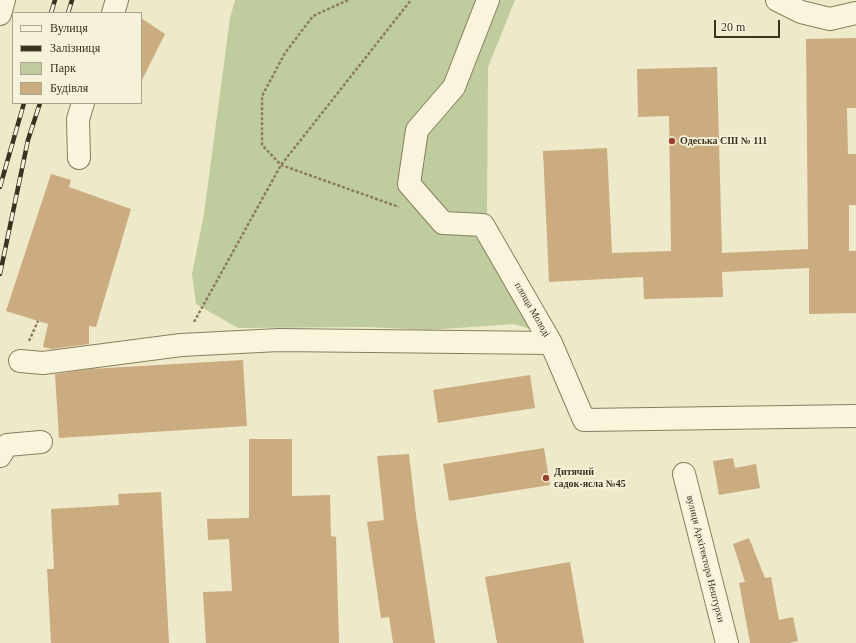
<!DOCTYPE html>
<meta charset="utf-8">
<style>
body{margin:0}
#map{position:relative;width:856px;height:643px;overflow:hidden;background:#eee9c9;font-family:"Times New Roman",serif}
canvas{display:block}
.legend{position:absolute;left:12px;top:12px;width:130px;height:92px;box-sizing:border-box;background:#f5f2d9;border:1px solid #aba58f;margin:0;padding:5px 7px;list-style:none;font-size:12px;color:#3b3221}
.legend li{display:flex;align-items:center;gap:8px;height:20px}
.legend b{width:20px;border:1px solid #aba58f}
.scale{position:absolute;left:714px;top:20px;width:66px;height:18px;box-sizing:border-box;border:2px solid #3b3221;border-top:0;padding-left:5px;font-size:12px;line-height:14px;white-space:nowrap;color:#3b3221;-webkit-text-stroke:3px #f5f2d9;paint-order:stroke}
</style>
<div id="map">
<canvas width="856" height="643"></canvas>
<ul class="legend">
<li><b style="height:5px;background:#f9f5dc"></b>Вулиця</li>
<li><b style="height:5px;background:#3b3221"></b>Залізниця</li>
<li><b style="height:11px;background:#bfcc9d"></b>Парк</li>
<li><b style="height:11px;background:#cbac80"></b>Будівля</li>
</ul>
<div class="scale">20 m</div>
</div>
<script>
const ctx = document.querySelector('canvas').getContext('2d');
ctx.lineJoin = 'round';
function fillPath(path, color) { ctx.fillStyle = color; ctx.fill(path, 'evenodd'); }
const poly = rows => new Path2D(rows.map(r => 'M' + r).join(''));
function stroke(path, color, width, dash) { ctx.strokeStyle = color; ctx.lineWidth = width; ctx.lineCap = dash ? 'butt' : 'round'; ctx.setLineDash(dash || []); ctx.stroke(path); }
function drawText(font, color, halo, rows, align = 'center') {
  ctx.font = font + ' "Times New Roman",serif'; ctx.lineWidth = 3.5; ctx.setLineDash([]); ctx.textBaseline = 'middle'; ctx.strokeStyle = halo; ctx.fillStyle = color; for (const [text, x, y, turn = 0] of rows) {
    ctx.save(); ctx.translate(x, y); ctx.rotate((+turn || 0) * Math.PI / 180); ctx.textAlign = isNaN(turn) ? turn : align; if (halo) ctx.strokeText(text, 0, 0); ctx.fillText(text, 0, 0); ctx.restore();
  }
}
const green = poly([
 [235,0,515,0,488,67,487,215,550,335,514,324,429,330,366,327,238,328,196,304,192,274,204,214,230,18]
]);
const building = poly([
 [141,18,165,34,141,82],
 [856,38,856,108,847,108,848,154,856,154,856,205,849,205,849,251,856,251,856,313,809,314,809,268,722,272,723,297,644,299,643,277,549,282,543,151,607,148,612,253,671,251,669,116,638,117,637,69,717,67,722,253,808,249,806,39],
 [51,174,71,180,69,187,131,209,96,327,89,326,89,344,52,349,43,347,48,324,6,311],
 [243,360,247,426,59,438,55,374,90,369],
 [530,375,535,408,438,423,433,390],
 [249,439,292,439,292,496,330,495,331,536,336,537,339,643,206,643,203,592,232,591,229,539,208,540,207,519,249,518],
 [544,448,550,485,449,501,443,464],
 [409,454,416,515,435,643,393,643,389,617,381,618,367,522,384,520,377,456],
 [733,458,735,468,756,464,760,488,719,495,713,461],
 [161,492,169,643,51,643,47,569,54,569,51,509,119,505,118,494],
 [749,538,765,578,771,577,779,620,793,617,798,641,789,643,750,643,739,583,745,582,733,544],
 [570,562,584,643,497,643,485,577]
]);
const path = poly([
 [348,0,313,16,285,53,262,96,262,145,281,165,399,207],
 [194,322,281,165,411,0],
 [29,341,38,321]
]);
const minor = poly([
 [488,0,454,87,417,130,409,184,443,223,483,225,551,343,584,420,856,416],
 [777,0,801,12,830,19,856,13],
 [113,13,117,0],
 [0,14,4,0],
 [79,158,78,119,83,103],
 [20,361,43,363,181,345,279,340,551,343],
 [0,456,7,445,41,442],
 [684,474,727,643]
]);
const rail = poly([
 [51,13,55,0],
 [68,13,72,0],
 [0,187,24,103],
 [0,274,28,140,40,103]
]);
const markers = [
 [672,141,4,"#98402f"],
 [546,478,4,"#98402f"]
];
const poiNames = [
 ["Одеська СШ № 111",680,141],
 ["Дитячий",554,472],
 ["садок-ясла №45",554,484]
];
const streetNames = [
 ["площа Молоді",532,310,60],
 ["вулиця Архітектора Нештурхи",705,559,76]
];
fillPath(green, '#bfcc9d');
fillPath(building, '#cbac80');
stroke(minor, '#8a7d5e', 24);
stroke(path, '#8a7d5e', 2.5, [3, 2]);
stroke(minor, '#f9f5dc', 22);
stroke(rail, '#3b3221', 4.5);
stroke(rail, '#f5f2d9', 3, [9]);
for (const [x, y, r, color] of markers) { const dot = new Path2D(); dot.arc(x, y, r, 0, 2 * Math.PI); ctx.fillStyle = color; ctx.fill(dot); stroke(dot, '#f5f2d9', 1.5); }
drawText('bold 10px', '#3b3221', '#f5f2d9', poiNames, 'left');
drawText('10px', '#3b3221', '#f5f2d9', streetNames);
</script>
